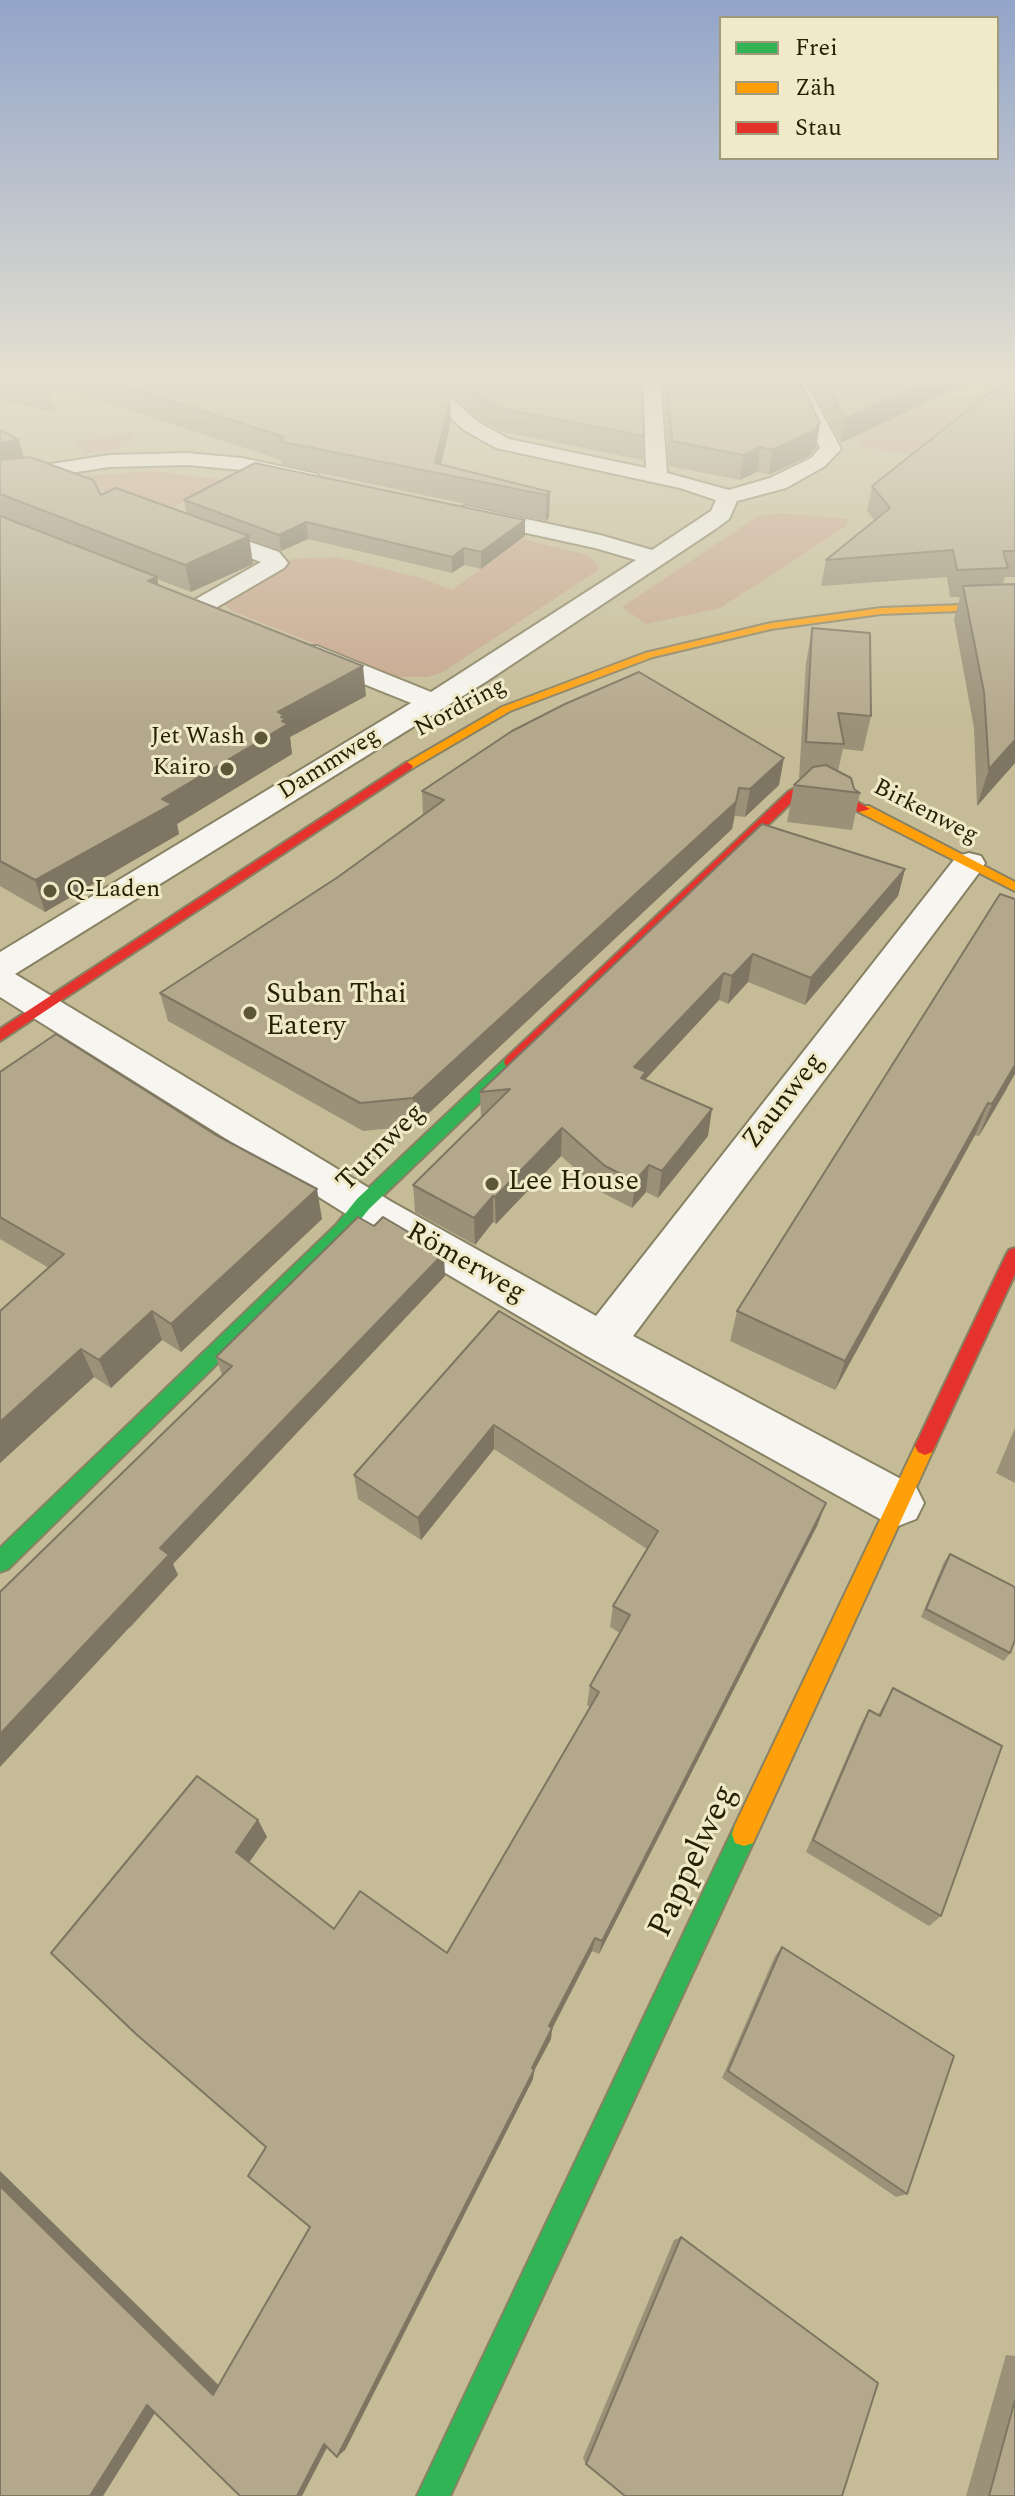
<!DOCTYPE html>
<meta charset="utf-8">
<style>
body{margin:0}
#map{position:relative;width:1015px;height:2496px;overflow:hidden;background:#c5bc97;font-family:Spectral,serif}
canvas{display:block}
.legend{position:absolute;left:719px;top:16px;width:280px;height:144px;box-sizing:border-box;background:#f0eac8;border:2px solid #a09a7a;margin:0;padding:10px 14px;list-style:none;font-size:24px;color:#272104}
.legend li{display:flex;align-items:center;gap:16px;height:40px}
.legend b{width:40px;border:2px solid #a09a7a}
</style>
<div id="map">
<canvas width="1015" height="2496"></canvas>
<ul class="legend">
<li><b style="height:10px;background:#30b455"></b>Frei</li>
<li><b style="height:10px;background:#ff9f0a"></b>Zäh</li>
<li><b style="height:10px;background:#e5322d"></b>Stau</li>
</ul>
</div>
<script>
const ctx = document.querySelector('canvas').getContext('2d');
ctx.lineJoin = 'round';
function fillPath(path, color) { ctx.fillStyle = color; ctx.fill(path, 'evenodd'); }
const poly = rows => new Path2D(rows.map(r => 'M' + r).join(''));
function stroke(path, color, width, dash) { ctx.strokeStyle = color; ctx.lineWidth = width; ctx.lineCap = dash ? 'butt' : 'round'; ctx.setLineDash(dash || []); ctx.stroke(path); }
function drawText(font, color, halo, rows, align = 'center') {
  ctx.font = font + ' Spectral,serif'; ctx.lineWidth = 6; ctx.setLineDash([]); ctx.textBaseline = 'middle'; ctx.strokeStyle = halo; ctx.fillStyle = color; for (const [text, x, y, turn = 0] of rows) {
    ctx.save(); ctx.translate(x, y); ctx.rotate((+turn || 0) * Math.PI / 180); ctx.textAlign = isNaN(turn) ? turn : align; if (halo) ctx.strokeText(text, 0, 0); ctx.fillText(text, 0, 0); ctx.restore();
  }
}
const green = poly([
 [1015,392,931,456,861,448,851,423,837,403],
 [133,432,135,435,129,443,116,450,86,454,75,442],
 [154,471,224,480,163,513,65,477],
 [779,513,850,519,845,527,720,608,646,624,622,607,758,516],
 [523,539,587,555,597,564,598,570,443,672,428,677,399,677,230,610,225,604,292,559,337,557,421,578,452,590]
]);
const street = poly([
 [407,377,427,377,478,422,509,439,646,468,643,391,637,377,655,377,661,391,667,473,729,490,770,478,811,458,820,448,785,377,803,377,841,449,825,466,786,488,737,501,729,519,717,528,487,681,15,974,392,1202,596,1316,957,856,969,853,981,856,985,863,981,870,633,1336,916,1487,924,1503,916,1519,898,1526,880,1519,585,1355,362,1224,0,997,0,952,411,703,299,658,295,652,299,646,317,646,431,692,636,560,595,548,458,518,455,513,458,508,466,506,600,535,652,550,711,511,716,500,680,488,496,448,464,430,407,377],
 [187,453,242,458,317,474,320,479,309,485,242,470,187,465,109,467,0,484,0,472,109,455,187,453],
 [196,523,279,552,288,563,284,568,207,613,189,613,185,608,189,603,261,562,188,535,184,530,188,525,196,523]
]);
const fast = poly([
 [512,1057,518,1058,520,1062,518,1066,369,1209,348,1235,8,1569,0,1572,0,1548,336,1225,357,1199,506,1058,512,1057],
 [744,1822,753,1825,756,1834,753,1843,450,2496,417,2496,735,1825,744,1822]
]);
const slow = poly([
 [1015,603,1015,609,881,614,771,629,653,657,510,711,411,769,401,766,502,707,645,653,771,623,881,608,1015,603],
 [859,806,869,806,1015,882,1015,891,859,812,859,806],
 [925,1437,932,1440,935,1446,753,1843,744,1846,735,1843,732,1834,735,1825,918,1440,925,1437]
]);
const jam = poly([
 [407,762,413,766,411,769,0,1041,0,1029,407,762],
 [804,784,829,786,870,809,859,812,822,793,806,792,797,797,518,1066,506,1066,504,1062,506,1058,789,791,804,784],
 [1015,1248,1015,1274,935,1446,932,1452,925,1455,918,1452,915,1446,1006,1255,1009,1250,1015,1248]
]);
const wall = poly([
 [0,377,426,377,451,422,441,465,550,492,549,518,546,521,282,465,281,460,46,383,49,388,55,412,0,400],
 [431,377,642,377,644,436,643,460,503,432,480,420],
 [657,377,798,377,820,423,816,448,809,456,769,475,757,472,740,480,669,466,664,391],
 [806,377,980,377,841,443],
 [1015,377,1015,577,1005,577,1003,584,1015,763,977,806,974,728,954,619,960,597,950,597,947,577,821,586,826,560,875,521,867,511,872,486],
 [0,430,24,457,101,495,187,514,184,500,525,536,481,569,464,565,452,573,308,539,281,551,249,539,253,564,191,592,157,579,158,585,366,696,290,737,292,754,177,824,179,834,45,912,0,886],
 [812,628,871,716,863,751,843,749,838,771,854,789,860,793,852,830,787,822,794,785,802,778,799,778,806,663],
 [779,785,745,817,735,816,732,829,415,1126,363,1131,168,1021,160,993,338,877,423,815,422,791],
 [905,869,898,896,805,1005,748,982,728,1004,719,1000,645,1080,708,1136,658,1198,646,1192,632,1208,603,1193,561,1156,496,1224,493,1222,475,1245,415,1212,413,1185,481,1118,480,1092],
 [0,1072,322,1219,181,1352,162,1340,111,1388,94,1377,0,1463,49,1268,0,1239],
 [1008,1087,979,1136,975,1135,835,1390,730,1341,737,1311],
 [445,1276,173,1564,178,1575,129,1629,222,1375,216,1357],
 [499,1311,826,1503,817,1526,599,1954,592,1951,552,2028,551,2039,534,2071,533,2079,345,2450,155,2413,103,2496,0,2171,219,2385,310,2227,266,2147,136,2034,258,1820,267,1837,249,1862,334,1929,447,1953,590,1707,587,1705,590,1686,620,1633,610,1627,613,1606,647,1549,494,1449,421,1540,358,1499,354,1475],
 [1015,1428,1015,1483,996,1473],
 [950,1554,1010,1653,1004,1661,921,1617,944,1562],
 [893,1688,941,1916,929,1926,806,1852,861,1724,869,1710,878,1715],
 [782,1947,907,2194,896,2197,722,2078,775,1956],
 [681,2237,586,2464,583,2458,674,2240],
 [1006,2355,1015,2356,1015,2496,966,2496]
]);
const shadedWall = poly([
 [936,377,980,377,841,443,845,419],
 [450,398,451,422,439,473,435,463],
 [820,423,816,448,809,456,769,475,772,450],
 [19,440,26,465,0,470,0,443],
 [760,447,757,472,740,480,743,455],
 [550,492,549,518,546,521,546,495],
 [525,520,525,536,481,569,481,552],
 [306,522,308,539,281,551,279,535],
 [249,536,253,564,191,592,185,565],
 [464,548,464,565,452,573,452,557],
 [157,577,162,605,148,581],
 [363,666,366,696,290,737,292,754,177,824,179,834,45,912,35,880,162,799,278,712],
 [1015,740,1015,763,977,806,989,769],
 [784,758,779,785,745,817,750,789],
 [739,788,732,829,415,1126,413,1098],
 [905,869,898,896,805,1005,811,978],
 [753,954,748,982,728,1004,732,976],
 [724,973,719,1000,640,1085,634,1067],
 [1015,1065,1015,1074,979,1136,992,1104],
 [988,1103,975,1135,835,1390,845,1361],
 [712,1109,708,1136,658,1198,662,1171],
 [562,1128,561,1156,496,1224,495,1197],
 [649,1165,646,1192,632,1208,635,1181],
 [317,1189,322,1219,181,1352,171,1324],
 [493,1196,493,1222,475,1245,474,1218],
 [444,1253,445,1276,173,1564,178,1575,0,1767,0,1734,160,1548],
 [152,1311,162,1340,111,1388,99,1360],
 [81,1349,94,1377,0,1463,0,1422],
 [494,1425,494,1449,421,1540,418,1518],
 [826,1503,817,1526,599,1954,602,1941],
 [258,1820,267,1837,246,1867,236,1852],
 [595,1938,592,1951,548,2037,549,2026],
 [552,2028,551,2039,534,2071,533,2079,345,2450,337,2457],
 [0,2171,225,2392,213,2395,0,2186],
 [162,2401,103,2496,90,2496,147,2405],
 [332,2438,302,2496,297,2496,324,2444]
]);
const building = poly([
 [0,377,44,377,49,388,0,378,0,377],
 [95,377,426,377,450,398,435,463,550,492,546,495,279,441,285,437,95,377],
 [457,377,642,377,644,436,503,409,479,396,457,377],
 [667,377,798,377,820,423,813,431,772,450,760,447,743,455,672,441,667,377],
 [822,377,936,377,845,419,822,377],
 [1010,377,1015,377,1015,551,1003,551,1008,568,957,570,953,550,826,560,890,508,872,486,1010,377],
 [0,430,19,440,0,443,0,430],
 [30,457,93,480,101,495,116,488,249,536,185,565,0,494,0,460,30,457],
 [255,463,525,520,481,552,464,548,452,557,306,522,279,535,184,500,255,463],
 [0,516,157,577,148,581,363,666,278,712,284,715,281,717,287,719,282,721,288,724,162,799,172,804,35,880,0,861,0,516],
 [1015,584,1015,740,989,769,984,692,963,586,1015,584],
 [812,628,870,633,871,716,838,713,844,744,806,742,812,628],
 [639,672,784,758,750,789,739,788,736,802,413,1098,360,1103,160,993,338,877,444,800,422,791,512,731,565,704,639,672],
 [826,765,851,778,854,789,860,793,794,785,813,767,826,765],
 [762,824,905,869,811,978,753,954,732,976,724,973,634,1067,646,1072,641,1078,712,1109,662,1171,649,1165,635,1181,605,1166,562,1128,495,1197,493,1196,474,1218,413,1185,510,1089,480,1092,762,824],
 [1000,894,1015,899,1015,1065,992,1104,988,1103,845,1361,737,1311,1000,894],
 [56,1034,216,1135,317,1189,171,1324,152,1311,99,1360,81,1349,0,1422,0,1311,64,1254,0,1217,0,1072,56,1034],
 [358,1217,374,1226,383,1217,444,1253,160,1548,169,1555,0,1734,0,1592,232,1366,216,1357,358,1217],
 [499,1311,826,1503,602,1941,595,1938,549,2026,552,2028,532,2068,534,2070,337,2457,324,2444,297,2496,240,2496,147,2405,90,2496,0,2496,0,2186,213,2395,310,2227,248,2176,266,2147,136,2034,51,1953,197,1776,258,1820,236,1852,334,1929,360,1891,447,1953,599,1692,590,1686,630,1615,613,1606,658,1531,494,1425,418,1518,354,1475,499,1311],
 [950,1554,1015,1587,1015,1640,1010,1653,926,1609,950,1554],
 [893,1688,1002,1746,941,1916,813,1840,869,1710,880,1716,893,1688],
 [782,1947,954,2056,907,2194,728,2071,782,1947],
 [681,2237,878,2383,842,2496,625,2496,586,2464,681,2237],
 [1015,2400,1015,2496,989,2496,1015,2400]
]);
const markers = [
 [261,738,8,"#5e5737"],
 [227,769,8,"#5e5737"],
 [50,891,8,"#5e5737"],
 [250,1013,8,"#5e5737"],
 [492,1184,8,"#5e5737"]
];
const farStreetnames = [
 ["Nordring",461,709,-28],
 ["Dammweg",330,765,-32],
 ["Birkenweg",925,813,27]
];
const farPoinames = [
 ["Jet Wash",245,738],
 ["Kairo",211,769],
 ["Q-Laden",66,891,"left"]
];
const poiNames = [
 ["Suban Thai",266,997],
 ["Eatery",266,1029],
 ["Lee House",508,1184]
];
const streetNames = [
 ["Zaunweg",785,1102,-52],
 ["Turnweg",382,1149,-45],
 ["Römerweg",465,1264,30]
];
const nearStreetnames = [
 ["Pappelweg",695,1862,-65]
];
fillPath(green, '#c6a58c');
stroke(street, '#888163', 4);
stroke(fast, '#888163', 4);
stroke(slow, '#888163', 4);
stroke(jam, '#888163', 4);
fillPath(street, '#f6f5ef');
fillPath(fast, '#30b455');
fillPath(slow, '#ff9f0a');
fillPath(jam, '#e5322d');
fillPath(wall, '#9b9078');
fillPath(shadedWall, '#7e7662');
fillPath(building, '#b4a88c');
stroke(building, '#7e7662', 2);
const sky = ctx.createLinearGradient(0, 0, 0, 726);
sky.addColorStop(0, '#92a4c9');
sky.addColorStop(0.52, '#e5e1d0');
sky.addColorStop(1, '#e5e1d000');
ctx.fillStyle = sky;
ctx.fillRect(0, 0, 1015, 726);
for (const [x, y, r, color] of markers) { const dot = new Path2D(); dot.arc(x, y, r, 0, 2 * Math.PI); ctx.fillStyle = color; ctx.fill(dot); stroke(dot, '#f0eac8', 3); }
drawText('24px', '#272104', '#f0eac8', farStreetnames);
drawText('24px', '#272104', '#f0eac8', farPoinames, 'right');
drawText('28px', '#272104', '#f0eac8', poiNames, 'left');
drawText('28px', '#272104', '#f0eac8', streetNames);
drawText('34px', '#272104', '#f0eac8', nearStreetnames);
</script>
